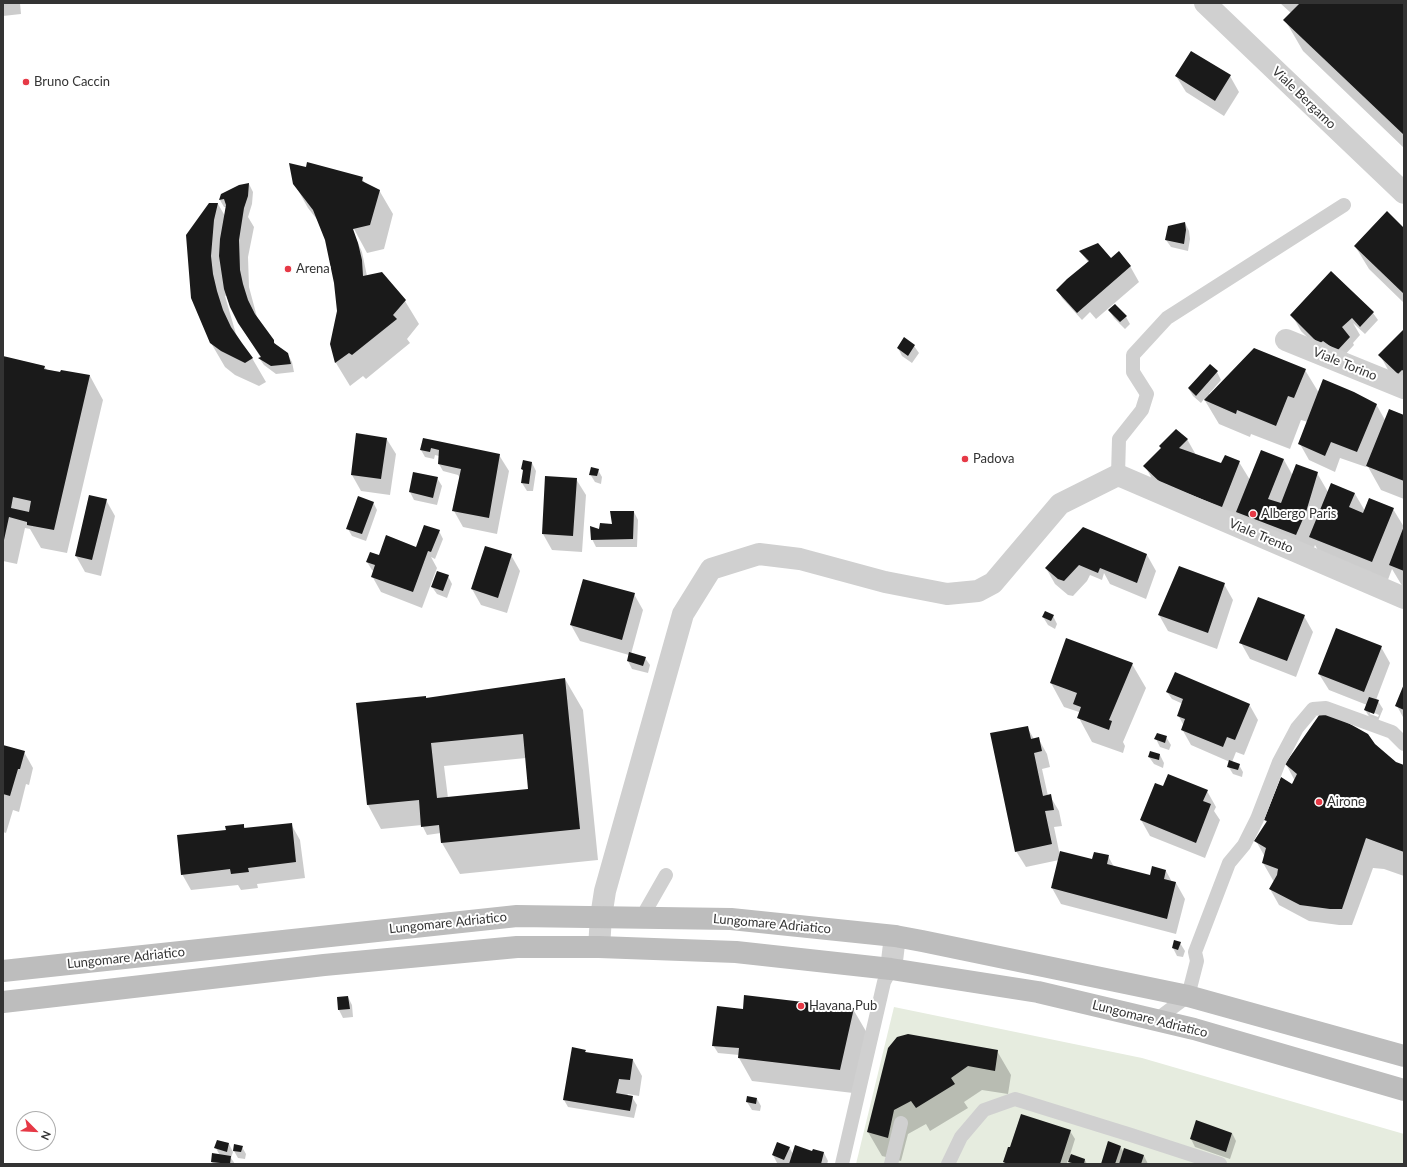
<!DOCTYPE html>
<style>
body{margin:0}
#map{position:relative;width:1407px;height:1167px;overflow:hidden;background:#fff;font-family:Lato,sans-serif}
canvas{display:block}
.frame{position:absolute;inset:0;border:4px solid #333;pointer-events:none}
.north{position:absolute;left:16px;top:1111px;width:40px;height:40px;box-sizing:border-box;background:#fff;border:1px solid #adadad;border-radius:50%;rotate:114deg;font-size:11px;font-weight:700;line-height:16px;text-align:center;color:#333}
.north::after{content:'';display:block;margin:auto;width:14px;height:18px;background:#e63946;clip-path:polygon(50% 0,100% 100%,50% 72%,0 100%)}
</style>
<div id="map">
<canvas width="1407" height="1167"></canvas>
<div class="frame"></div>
<div class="north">N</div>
</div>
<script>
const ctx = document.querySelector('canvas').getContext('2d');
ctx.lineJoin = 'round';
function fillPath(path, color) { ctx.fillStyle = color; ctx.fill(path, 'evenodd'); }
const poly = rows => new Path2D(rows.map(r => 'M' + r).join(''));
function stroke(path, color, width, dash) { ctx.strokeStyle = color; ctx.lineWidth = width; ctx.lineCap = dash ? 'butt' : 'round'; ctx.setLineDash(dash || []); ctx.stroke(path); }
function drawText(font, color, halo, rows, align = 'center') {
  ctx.font = font + ' Lato,sans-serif'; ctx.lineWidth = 4; ctx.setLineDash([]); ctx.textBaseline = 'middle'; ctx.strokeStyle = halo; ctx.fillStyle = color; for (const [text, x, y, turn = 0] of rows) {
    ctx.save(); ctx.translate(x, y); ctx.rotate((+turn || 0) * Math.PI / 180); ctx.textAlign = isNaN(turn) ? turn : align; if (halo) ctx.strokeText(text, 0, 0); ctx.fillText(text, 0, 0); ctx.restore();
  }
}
const green = poly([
 [894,1007,1142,1058,1404,1134,1404,1164,856,1164]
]);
const shadow = poly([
 [3,3,20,3,21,14,3,16],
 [1280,3,1404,3,1404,148,1303,51,1285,20,1291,13],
 [1176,76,1230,76,1239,92,1224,116,1186,92],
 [362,178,365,184,379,190,393,214,384,249,367,253,354,229,352,230,362,252,367,276,405,301,419,324,407,339,410,343,366,379,363,376,350,386,336,363,331,344,338,311,335,283,326,240,319,222,308,208,294,183],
 [249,184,253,192,252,204,248,217,254,227,248,257,249,287,257,317,264,329,277,346,287,353,292,362,294,372,276,374,264,365,259,358,261,358,239,323,227,295,225,296,236,334,241,344,252,358,266,382,259,386,235,375,225,367,211,343,209,204,218,204,225,216,226,207,224,207,220,200,222,195],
 [1185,223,1189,231,1190,239,1188,251,1171,247,1166,240],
 [1404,229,1404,303,1369,269,1355,246],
 [1080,251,1110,258,1130,266,1139,282,1096,319,1090,312,1082,320,1062,298,1058,290,1088,262],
 [1331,272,1373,313,1378,320,1365,334,1353,323,1360,335,1353,343,1354,345,1342,358,1319,349,1301,331,1292,315],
 [1109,310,1126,317,1130,324,1125,329,1114,318],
 [1404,330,1404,390,1393,379,1380,355],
 [914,346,919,353,912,363,902,356,898,348],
 [3,357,44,366,47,370,90,376,103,400,67,553,41,548,30,529,25,528,17,564,3,561],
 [1305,370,1319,393,1376,404,1385,420,1404,416,1404,499,1381,490,1367,465,1366,467,1340,458,1335,472,1309,460,1300,444,1308,422,1301,420,1290,449,1251,434,1250,437,1219,424,1204,399,1201,403,1193,396,1189,389,1217,372,1221,380,1209,394,1210,395],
 [386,438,396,454,390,495,361,491,352,475],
 [423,439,499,455,509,471,497,534,463,527,454,511,460,478,458,475,443,471,439,464,439,456,435,455,434,459,425,457,421,450],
 [1187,439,1196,455,1221,464,1239,462,1250,480,1262,451,1284,460,1293,476,1317,473,1328,492,1355,494,1365,511,1393,509,1404,527,1404,589,1392,569,1386,585,1324,561,1315,545,1310,558,1158,490,1145,466],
 [524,462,532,463,536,471,533,491,527,491,522,483,524,473,522,469],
 [598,470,602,477,601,484,595,482,590,474],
 [437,478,442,486,437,505,414,500,410,492],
 [576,479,586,495,582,552,552,550,543,534],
 [89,496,106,500,115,516,101,576,85,572,76,556],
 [373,502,377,510,366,541,352,536,348,529],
 [611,512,634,512,638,520,637,547,596,547,592,539,600,530,613,525],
 [1083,528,1147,555,1156,571,1146,599,1110,584,1104,573,1102,580,1090,575,1087,581,1073,596,1068,595,1055,584,1046,568],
 [439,531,443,539,435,559,431,557,437,568,422,608,381,592,372,576,374,571,372,570,367,562,379,556,417,548],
 [511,555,520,571,507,613,481,605,472,589],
 [448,576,452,584,447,598,437,594,432,587],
 [1224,584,1233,600,1217,649,1168,631,1159,615],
 [634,594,643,610,631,654,645,658,650,665,648,673,632,669,628,661,629,655,580,641,571,625],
 [1053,616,1057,624,1055,629,1048,625,1043,617],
 [1304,616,1313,632,1296,677,1250,659,1241,643],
 [1066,640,1132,664,1146,688,1123,742,1125,746,1123,753,1092,742,1079,718,1079,712,1064,707,1051,683],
 [1381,647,1390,663,1376,700,1378,701,1383,709,1378,721,1370,718,1365,710,1367,705,1329,690,1319,674],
 [1370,711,1379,715,1378,717,1370,714],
 [565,679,583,710,598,860,460,874,442,843,441,833,427,835,422,825,381,829,368,805,357,703,426,697,427,699],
 [526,758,530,790,448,798,444,766],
 [1404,687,1404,719,1397,706],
 [1167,692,1249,704,1258,720,1244,755,1236,752,1232,762,1239,765,1243,772,1242,777,1233,774,1228,766,1230,762,1191,745,1182,729,1184,726,1178,715,1183,704,1172,699],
 [1027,727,1034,739,1038,738,1047,754,1050,767,1042,769,1048,796,1050,796,1059,811,1062,826,1054,827,1060,856,1093,860,1108,856,1114,867,1150,876,1153,868,1166,871,1172,882,1176,883,1185,899,1176,934,1061,904,1052,888,1059,860,1026,867,1016,851],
 [1166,737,1171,745,1169,750,1160,747,1156,739],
 [1374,744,1396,763,1404,767,1404,876,1384,869,1373,868,1352,925,1339,925,1309,921,1279,905,1270,889,1274,882,1263,863,1265,857,1256,841,1267,823,1265,820,1295,781,1286,764],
 [3,746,24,752,33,768,29,785,26,784,19,812,13,810,6,833,3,832],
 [1160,755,1164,763,1163,768,1154,764,1149,757],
 [1164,787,1207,791,1216,807,1214,811,1220,820,1205,858,1150,836,1141,820],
 [291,824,300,840,305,878,257,884,258,888,241,890,238,885,191,890,182,874,227,831,243,825,246,829],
 [1180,943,1185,951,1183,957,1177,956,1173,948],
 [348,997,352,1005,353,1017,343,1018,339,1010],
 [742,1009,853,1009,867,1033,853,1093,752,1081,739,1058,739,1055,718,1053,713,1045],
 [889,1048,997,1051,1011,1075,1008,1094,982,1090,964,1102,968,1108,930,1131,926,1124,908,1134,901,1161,882,1156,868,1132],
 [585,1051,586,1053,633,1060,642,1076,639,1096,628,1094,627,1096,632,1097,637,1105,634,1118,568,1107,564,1100],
 [757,1099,761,1106,760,1111,752,1110,747,1102],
 [1070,1131,1075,1139,1070,1155,1085,1160,1087,1164,1071,1164,1068,1159,1067,1164,1005,1164,1004,1162],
 [1232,1133,1236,1141,1230,1159,1195,1147,1191,1139],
 [229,1144,233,1152,231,1158,235,1164,213,1164,212,1162,220,1156,216,1148],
 [1120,1146,1124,1153,1144,1156,1148,1164,1102,1164],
 [242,1147,246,1154,245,1159,238,1158,234,1151],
 [789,1147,793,1154,813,1152,824,1153,828,1161,827,1164,780,1164,777,1163,773,1155]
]);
const building = poly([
 [1300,3,1404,3,1404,135,1283,20],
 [1191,51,1231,75,1215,101,1175,76],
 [307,162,363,177,362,181,380,190,370,225,353,229,358,243,362,260,363,276,382,272,406,300,393,315,397,319,352,355,349,353,335,363,330,344,337,311,334,283,325,240,313,210,293,184,289,163,306,167],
 [249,183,248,196,244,208,239,240,240,270,243,284,248,300,255,314,274,340,274,343,288,353,291,364,271,366,258,358,261,357,238,323,230,307,224,289,219,256,220,239,226,205,224,199,219,200,221,194,239,185],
 [209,203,218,203,214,220,211,256,213,274,217,291,223,310,231,327,242,343,253,358,245,363,221,351,210,343,191,298,186,235],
 [1387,211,1404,228,1404,294,1354,246],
 [1185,222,1186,230,1184,244,1165,240,1168,226],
 [1098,243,1111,258,1119,251,1131,266,1077,313,1056,290,1067,279,1089,261,1079,251],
 [1331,271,1374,312,1360,327,1352,318,1342,327,1350,337,1337,351,1323,341,1319,344,1290,315],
 [1115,304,1127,316,1120,322,1108,310],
 [1404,329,1404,371,1402,370,1398,374,1378,355],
 [904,337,915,345,908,356,897,348],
 [1254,348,1306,369,1294,398,1288,396,1276,426,1237,410,1236,414,1204,400],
 [3,356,45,366,44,369,60,372,61,370,90,375,54,530,27,525,27,522,9,517,4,540],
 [13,497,31,501,29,512,11,508],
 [1210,364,1218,371,1196,396,1188,388],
 [1323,379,1354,392,1377,404,1357,452,1331,442,1325,456,1298,444],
 [1389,409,1404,415,1404,481,1366,466],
 [1176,429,1188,439,1179,448,1221,463,1225,455,1240,461,1222,507,1161,483,1143,466,1161,448,1159,446],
 [356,433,387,438,381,479,351,475],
 [423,438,500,454,489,518,452,511,461,469,438,464,439,450,431,448,430,452,420,450],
 [1261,450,1284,459,1268,499,1281,503,1296,464,1318,472,1306,512,1296,535,1236,512],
 [523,460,532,462,529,484,521,483,523,470,521,469],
 [591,467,599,469,597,476,589,475],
 [413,472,438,477,433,498,409,492],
 [545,476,577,478,573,536,542,534],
 [1331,483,1355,493,1349,507,1363,513,1369,498,1394,508,1372,562,1309,537],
 [89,495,107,499,92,560,75,556],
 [358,496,374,502,362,534,346,529],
 [610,511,634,511,633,539,591,540,590,526,599,529,600,523,612,524],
 [424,525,440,530,431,552,428,551,413,592,371,577,375,565,366,562,370,552,379,555,386,535,416,547],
 [1404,526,1404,571,1389,565],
 [1083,527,1147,554,1137,583,1100,568,1098,573,1079,565,1064,581,1058,579,1045,568],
 [485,546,512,554,498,598,471,589],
 [1179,566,1225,583,1208,633,1158,615],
 [437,571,449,575,443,591,431,587],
 [583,579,635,593,622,640,570,625],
 [1258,597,1305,615,1287,661,1239,643],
 [1045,611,1054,615,1051,621,1042,617],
 [1336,628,1382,646,1364,692,1318,674],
 [1066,638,1133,663,1109,720,1112,721,1109,730,1077,718,1081,707,1073,704,1077,693,1050,683],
 [629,652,646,657,643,666,627,661],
 [1175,672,1250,704,1235,740,1227,737,1223,747,1181,730,1185,719,1177,716,1183,699,1166,692],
 [565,678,580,829,441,843,439,825,421,827,419,800,367,805,356,703,426,696,426,698],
 [523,734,528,789,437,798,431,743],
 [1404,684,1404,710,1395,706],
 [1369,697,1379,700,1374,714,1364,710],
 [1322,711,1341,719,1368,734,1375,744,1396,762,1404,765,1404,852,1366,838,1342,909,1330,909,1300,905,1269,889,1277,875,1278,869,1262,863,1266,848,1254,841,1267,821,1264,820,1281,777,1292,784,1297,774,1285,764],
 [1028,726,1031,739,1039,737,1042,751,1034,753,1043,796,1051,794,1054,810,1045,811,1052,844,1015,852,990,733],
 [1157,733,1167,736,1165,743,1154,739],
 [3,745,25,751,20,769,18,769,10,796,3,794],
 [1150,751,1160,754,1159,760,1148,757],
 [1229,760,1240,764,1238,770,1227,767],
 [1168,774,1208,790,1203,801,1211,804,1196,843,1140,820,1155,783,1163,786],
 [292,823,296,862,248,868,249,872,231,874,230,869,181,875,177,835,226,830,225,826,244,824,244,828],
 [1060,851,1092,859,1094,852,1109,855,1107,864,1150,875,1152,866,1166,870,1164,879,1176,882,1167,919,1051,888],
 [1174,940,1181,942,1178,950,1172,948],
 [744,995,854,1008,840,1070,738,1058,739,1048,712,1046,717,1006,743,1009],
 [348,996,350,1009,338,1010,337,997],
 [908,1034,998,1050,995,1071,968,1066,951,1078,955,1084,916,1108,911,1101,894,1110,888,1138,867,1132,888,1048,897,1037],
 [572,1047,586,1050,585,1052,633,1059,630,1080,619,1079,616,1093,633,1096,630,1111,563,1100],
 [747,1096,757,1098,756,1104,746,1102],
 [1021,1114,1071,1130,1060,1164,1008,1164,1003,1162,1008,1147,1010,1147],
 [1196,1120,1232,1133,1226,1152,1190,1139],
 [217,1140,229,1143,227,1152,214,1148],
 [1108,1141,1121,1146,1115,1164,1101,1164],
 [777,1142,790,1147,784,1160,772,1155],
 [234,1144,243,1146,241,1152,233,1151],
 [795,1145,812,1151,813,1149,824,1152,821,1164,789,1164],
 [1124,1148,1144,1155,1141,1164,1119,1164],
 [212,1153,231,1156,230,1164,211,1162],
 [1071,1154,1085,1159,1084,1164,1076,1164,1068,1162]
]);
const lane = poly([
 [1118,475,1119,439,1142,410,1147,394,1133,372,1133,355,1167,318,1344,205],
 [642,917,666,875],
 [1156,1020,1188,996,1197,961,1195,952,1229,863,1244,845,1257,819,1279,762,1297,728,1313,709,1326,708,1392,732,1404,744],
 [842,1164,884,982,891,969],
 [891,1164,901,1123],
 [948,1164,961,1137,984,1110,1015,1099,1131,1135,1220,1164]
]);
const street = poly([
 [1205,3,1404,193],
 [1286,340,1404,388],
 [599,947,601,917,605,891,683,614,711,569,759,554,800,559,885,582,947,594,978,591,993,583,1060,504,1118,475,1404,598],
 [891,969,895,936]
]);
const secondary = poly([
 [3,971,517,916,731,919,895,936,922,941,1188,996,1404,1056],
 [3,1002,324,965,517,947,599,947,736,952,891,969,1038,992,1194,1029,1404,1090]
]);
const markers = [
 [26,82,4,"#e63946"],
 [288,269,4,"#e63946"],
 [965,459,4,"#e63946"],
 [1253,514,4,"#e63946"],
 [1319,802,4,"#e63946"],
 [801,1006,4,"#e63946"]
];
const poiNames = [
 ["Bruno Caccin",34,82],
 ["Arena",296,269],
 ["Padova",973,459],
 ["Albergo Paris",1261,514],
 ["Airone",1327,802],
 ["Havana Pub",809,1006]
];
const streetNames = [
 ["Viale Bergamo",1304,98,44],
 ["Viale Torino",1345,364,22],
 ["Viale Trento",1261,536,23],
 ["Lungomare Adriatico",448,923,-6],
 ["Lungomare Adriatico",772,924,5],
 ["Lungomare Adriatico",126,958,-6],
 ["Lungomare Adriatico",1150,1019,14]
];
fillPath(green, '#e6ecdf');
fillPath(shadow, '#0003');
fillPath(building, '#1a1a1a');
stroke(lane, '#d0d0d0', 14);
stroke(street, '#d0d0d0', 22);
stroke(secondary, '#bdbdbd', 22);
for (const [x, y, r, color] of markers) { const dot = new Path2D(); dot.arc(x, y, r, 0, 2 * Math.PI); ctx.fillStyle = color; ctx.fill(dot); stroke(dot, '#fff', 1.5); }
drawText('13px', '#333', '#fff', poiNames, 'left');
drawText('13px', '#333', '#fff', streetNames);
</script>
